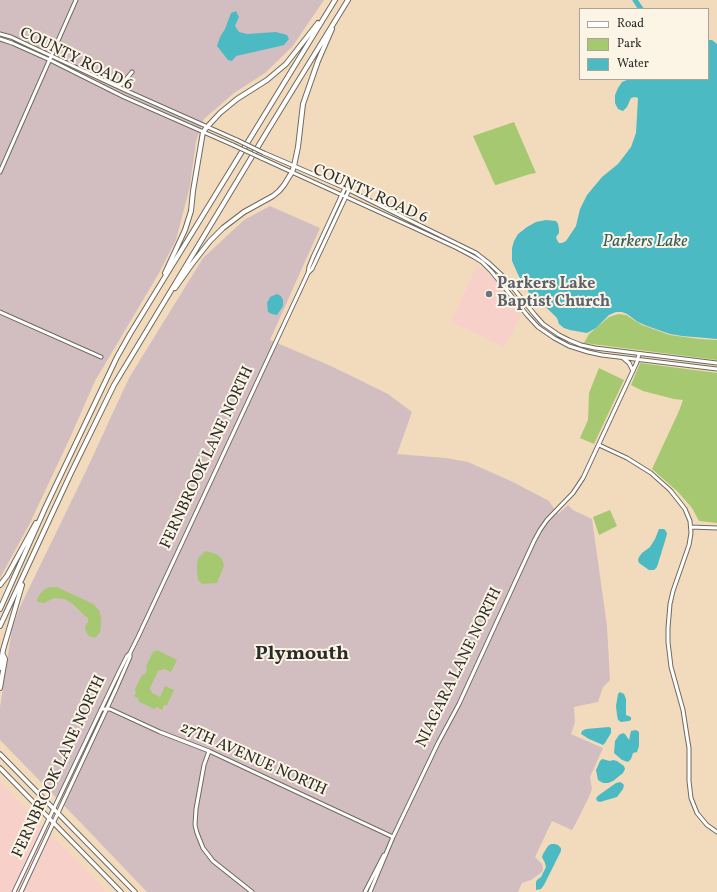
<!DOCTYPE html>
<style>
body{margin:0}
#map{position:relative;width:717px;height:892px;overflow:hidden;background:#f2dbbc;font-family:Vollkorn,serif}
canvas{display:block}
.legend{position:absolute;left:579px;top:8px;width:130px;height:72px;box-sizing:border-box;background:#fcf5e5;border:1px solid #a8a49b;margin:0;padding:5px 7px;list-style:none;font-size:12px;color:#2b2b2b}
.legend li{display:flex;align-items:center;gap:8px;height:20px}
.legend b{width:20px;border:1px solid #a8a49b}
</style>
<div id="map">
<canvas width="717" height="892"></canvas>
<ul class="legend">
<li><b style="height:5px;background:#fff"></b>Road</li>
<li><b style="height:11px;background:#a6c870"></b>Park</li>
<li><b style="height:11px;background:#4bbac3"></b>Water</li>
</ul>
</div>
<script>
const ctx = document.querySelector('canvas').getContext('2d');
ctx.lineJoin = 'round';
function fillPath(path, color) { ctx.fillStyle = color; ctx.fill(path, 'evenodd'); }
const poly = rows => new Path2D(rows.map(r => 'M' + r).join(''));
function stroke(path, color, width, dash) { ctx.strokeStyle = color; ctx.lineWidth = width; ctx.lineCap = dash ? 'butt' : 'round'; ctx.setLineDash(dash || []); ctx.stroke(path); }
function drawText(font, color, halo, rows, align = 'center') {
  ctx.font = font + ' Vollkorn,serif'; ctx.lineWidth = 4; ctx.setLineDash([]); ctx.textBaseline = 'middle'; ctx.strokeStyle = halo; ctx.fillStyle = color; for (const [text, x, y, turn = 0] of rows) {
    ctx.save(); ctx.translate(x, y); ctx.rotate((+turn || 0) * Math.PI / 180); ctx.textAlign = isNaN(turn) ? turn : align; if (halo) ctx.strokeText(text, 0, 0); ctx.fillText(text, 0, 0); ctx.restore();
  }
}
const built = poly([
 [477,265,491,276,497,283,521,316,504,347,451,322],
 [0,781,39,823,77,860,107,892,0,892]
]);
const industrial = poly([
 [0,0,324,0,292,47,265,73,234,93,204,119,196,141,190,186,176,240,159,273,95,381,69,440,30,523,0,578],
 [270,206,320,228,270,340,331,366,388,394,412,412,397,454,446,458,468,462,513,482,549,501,558,514,568,505,573,510,592,519,607,626,610,680,603,687,598,702,574,707,575,722,571,734,603,748,590,777,592,789,589,797,577,821,572,830,552,821,535,857,542,864,543,868,542,872,531,880,522,883,518,892,147,892,80,822,0,740,0,707,12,629,19,609,85,473,129,378,203,258,244,220]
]);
const green = poly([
 [514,122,536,173,530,174,496,185,495,185,473,136],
 [618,314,626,315,642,325,670,335,699,339,717,340,717,360,584,343,589,334,609,317],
 [640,363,717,373,717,523,699,521,692,508,678,492,652,469,679,411,683,400,674,399,643,391,631,385],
 [599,368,624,380,594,444,580,438,588,420,589,393],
 [610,510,617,526,599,535,593,517],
 [205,551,210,552,218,555,222,559,224,566,217,583,202,584,198,580,197,571,197,564,199,557],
 [50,587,57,587,93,604,99,610,101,618,101,626,100,632,97,636,94,638,89,636,86,632,85,626,88,622,88,618,84,615,74,605,65,599,54,598,44,603,38,602,37,600,39,595,45,589],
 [157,650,177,660,171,672,164,669,158,671,150,688,152,693,160,697,165,686,174,690,167,705,164,705,162,710,157,707,154,709,140,702,138,700,139,699,134,696,136,693,135,689,142,675,145,674,147,670,146,666,153,652]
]);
const water = poly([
 [236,11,239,17,235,26,239,32,247,34,276,32,287,35,289,39,284,45,276,47,236,56,232,61,228,60,217,46,220,37,225,29,231,13],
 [708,40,712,40,717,44,717,339,682,336,670,334,647,326,638,322,627,314,622,312,616,312,609,315,596,328,587,333,570,330,564,328,559,324,557,318,552,313,536,298,532,299,530,298,528,290,521,281,512,261,512,248,514,241,518,234,527,227,536,222,546,220,556,221,558,224,559,229,559,233,556,237,557,240,559,243,562,243,566,241,576,226,580,209,587,195,602,177,618,164,631,147,636,133,638,98,635,97,631,98,627,107,623,111,618,109,615,103,615,95,618,88,622,82,629,79,708,79],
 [277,294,281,296,283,300,283,306,277,315,272,314,268,312,267,303,270,297],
 [659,529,664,529,666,531,667,534,665,541,657,567,654,570,649,570,639,563,638,560,639,557,642,553,650,547,655,539],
 [620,692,624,694,626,699,626,715,631,717,631,720,629,721,621,722,618,720,617,715,616,706,618,694],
 [609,727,611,728,611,733,605,743,603,745,589,739,581,734,582,731,586,729],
 [636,730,639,732,639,746,637,752,633,753,631,759,628,762,622,760,614,753,615,741,619,735,623,733,625,734,629,740,631,731],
 [602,759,610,761,613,760,617,761,624,766,625,769,623,773,613,781,608,783,603,783,598,780,596,770,600,761],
 [620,782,622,783,624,785,623,789,617,797,600,802,597,801,596,798,599,795,616,783],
 [551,844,555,844,558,845,561,848,561,851,544,885,541,889,536,890,536,882,537,880,541,877,546,867,545,863,542,857,543,854,548,846]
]);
const river = poly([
 [635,0,641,9]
]);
const secondary = poly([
 [0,34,11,37,30,46,127,91,237,140],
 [0,39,12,43,50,60,124,97,233,145],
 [115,85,120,85,123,83,132,72],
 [264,153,345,188,415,223,476,253,490,264,505,278,535,315,543,324,559,335,569,340,581,345,595,348,717,363],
 [261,158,412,227,457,248,474,257,482,262,491,271,527,315,538,327,554,338,569,346,588,352,602,355,717,369],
 [0,172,76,0],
 [309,272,312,269,349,190],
 [0,312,101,357],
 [623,358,629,363,633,371],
 [599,445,627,458,651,473,670,490,678,500,685,509,690,521,691,533,689,545,673,591,670,604,668,628,668,642,671,667,683,710,687,736,689,748,689,781,691,798,697,813,707,825,717,832],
 [691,527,717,528],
 [101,709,110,709,160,732,209,751,393,837],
 [209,751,204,765,196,809,195,825,197,833,203,848,213,861,252,892],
 [14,892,119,672,127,656,130,653],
 [21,892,116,689,130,657,130,653,138,637,302,286,308,273,309,267,313,257,345,188],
 [365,892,384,855],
 [370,892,393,837,438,743,459,704,534,541,540,530,547,520,573,493,583,478,637,362,639,354]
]);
const primary = poly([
 [0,754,135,892],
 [0,768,121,892]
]);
const highway = poly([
 [165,273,185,230,191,211,193,191,203,132,207,127,220,113,237,99,267,80,286,64,318,23],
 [175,288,192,264,210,241,223,228,244,212,273,196,279,191,284,185,292,172,294,166,298,147,303,104,318,61,332,29],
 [0,585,7,576,36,523],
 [0,609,46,506,117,357,130,334,335,0],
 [0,626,71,473,114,385,268,130,348,0],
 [0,668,3,650,22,585],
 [0,688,5,659,3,655]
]);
const secondaryBridge = poly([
 [237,140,264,153],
 [233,145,261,158]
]);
const markers = [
 [489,294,4,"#6b7280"]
];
const streetNames = [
 ["COUNTY ROAD 6",76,60,26],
 ["COUNTY ROAD 6",370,195,24],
 ["FERNBROOK LANE NORTH",208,458,-65],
 ["NIAGARA LANE NORTH",460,668,-64],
 ["27TH AVENUE NORTH",253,760,24],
 ["FERNBROOK LANE NORTH",60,767,-65]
];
const worshipNames = [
 ["Parkers Lake",497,285],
 ["Baptist Church",497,303]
];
const waterNames = [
 ["Parkers Lake",645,243]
];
const districtNames = [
 ["Plymouth",302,655]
];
fillPath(built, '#f7d0c9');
fillPath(industrial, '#d2bec1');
fillPath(green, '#a6c870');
fillPath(water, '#4bbac3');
stroke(river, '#4bbac3', 5);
stroke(secondary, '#71695e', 5);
stroke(primary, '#71695e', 5.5);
stroke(highway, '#71695e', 6);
stroke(secondary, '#fff', 3);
stroke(primary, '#fff', 3.5);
stroke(highway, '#fff', 4);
stroke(secondaryBridge, '#71695e', 5, []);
stroke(secondaryBridge, '#fff', 3);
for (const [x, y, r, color] of markers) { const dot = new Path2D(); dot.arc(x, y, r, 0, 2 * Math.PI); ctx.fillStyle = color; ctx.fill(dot); stroke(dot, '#fcf5e5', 1.5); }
drawText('16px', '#2b2b2b', '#fcf5e5', streetNames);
drawText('bold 16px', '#5b616d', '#fcf5e5', worshipNames, 'left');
drawText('italic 17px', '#365d60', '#fcf5e5', waterNames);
drawText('bold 20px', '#2b2b2b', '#fcf5e5', districtNames);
</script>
